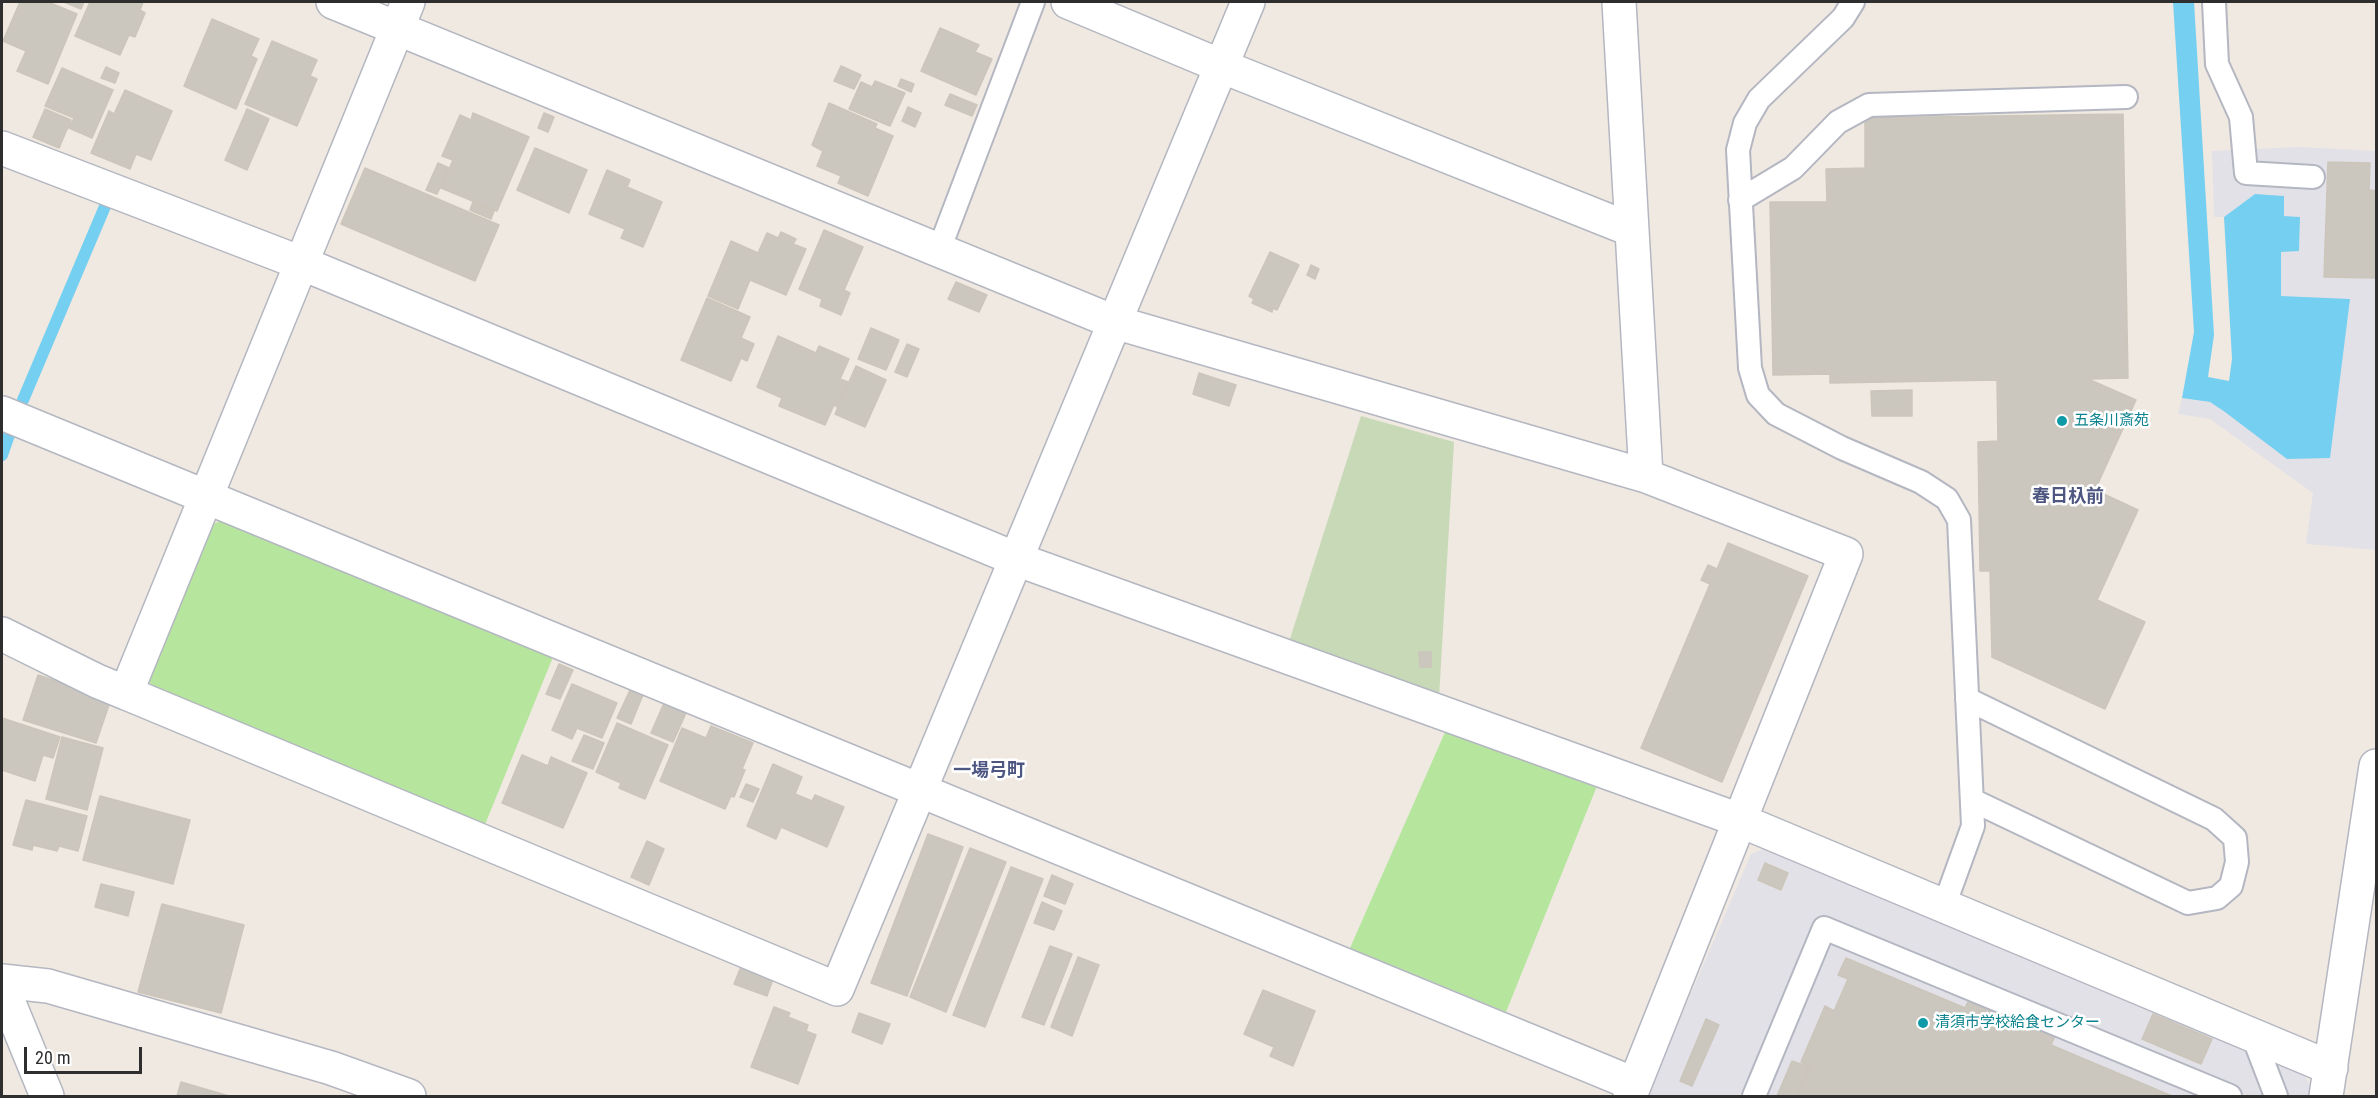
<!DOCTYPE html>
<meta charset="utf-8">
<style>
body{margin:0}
#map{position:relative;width:2378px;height:1098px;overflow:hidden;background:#efe9e1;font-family:"Roboto Condensed",sans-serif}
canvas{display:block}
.frame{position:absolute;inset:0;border:3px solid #2e2e2e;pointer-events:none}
.scale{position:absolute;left:24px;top:1047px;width:118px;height:27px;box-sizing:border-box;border:3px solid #2e2e2e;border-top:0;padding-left:8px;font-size:18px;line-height:21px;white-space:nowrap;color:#2e2e2e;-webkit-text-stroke:4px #fff;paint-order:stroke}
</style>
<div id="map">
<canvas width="2378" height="1098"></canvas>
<div class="frame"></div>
<div class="scale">20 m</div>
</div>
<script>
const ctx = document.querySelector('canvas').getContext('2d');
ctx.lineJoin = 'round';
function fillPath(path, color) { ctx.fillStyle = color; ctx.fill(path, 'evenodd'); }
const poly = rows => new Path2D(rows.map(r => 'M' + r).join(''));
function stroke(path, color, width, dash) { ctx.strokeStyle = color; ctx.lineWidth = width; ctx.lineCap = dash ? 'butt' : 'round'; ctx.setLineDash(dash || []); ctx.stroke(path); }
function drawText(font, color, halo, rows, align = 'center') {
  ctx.font = font + ' "Roboto Condensed","Noto Sans JP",sans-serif'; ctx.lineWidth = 5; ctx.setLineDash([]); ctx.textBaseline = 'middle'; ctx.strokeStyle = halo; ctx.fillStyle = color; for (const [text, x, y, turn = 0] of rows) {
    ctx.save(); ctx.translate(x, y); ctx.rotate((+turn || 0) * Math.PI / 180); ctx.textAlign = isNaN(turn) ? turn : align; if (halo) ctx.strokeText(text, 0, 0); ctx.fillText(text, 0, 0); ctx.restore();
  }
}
const industrial = poly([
 [2299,147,2376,151,2376,550,2306,544,2313,493,2210,419,2178,414,2182,398,2210,402,2225,412,2280,296,2281,251,2299,251,2300,217,2284,216,2283,196,2255,194,2224,217,2214,217,2212,151],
 [1764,849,2300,1067,2312,1089,2311,1096,1647,1096,1751,854]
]);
const green = poly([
 [227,518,553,657,482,832,156,694,148,679,209,526],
 [1446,730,1597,786,1506,1012,1350,948]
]);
const cemetery = poly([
 [1361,416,1454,442,1439,698,1289,642]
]);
const water = poly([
 [2173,2,2194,2,2214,335,2208,377,2229,381,2232,359,2224,217,2255,194,2284,196,2284,216,2300,217,2299,251,2281,252,2281,296,2350,299,2330,458,2287,459,2225,412,2210,402,2182,398,2194,332]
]);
const stream = poly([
 [23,400,106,204],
 [2,455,9,435]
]);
const building = poly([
 [20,2,48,2,77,14,48,84,17,71,26,51,3,41,20,2],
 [64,2,84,2,81,9,64,2],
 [90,2,143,2,140,10,145,13,135,37,129,35,120,55,75,36,90,2],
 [212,19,259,39,251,56,257,59,236,109,184,86,212,19],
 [940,28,979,45,975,52,992,59,976,95,921,71,940,28],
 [272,41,317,60,310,76,317,79,297,126,245,104,272,41],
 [841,66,861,75,854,89,834,81,841,66],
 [106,67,119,73,115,83,101,78,106,67],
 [62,68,113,90,92,138,69,128,74,118,45,106,62,68],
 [901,79,914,84,911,92,898,86,901,79],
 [875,81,905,93,890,126,849,109,861,82,872,87,875,81],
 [125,90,172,111,151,160,136,154,130,169,91,153,109,111,114,114,125,90],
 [950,94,977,105,972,116,945,105,950,94],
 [829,103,877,124,875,128,893,136,868,196,838,183,841,176,817,166,823,151,812,145,829,103],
 [908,107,921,113,915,127,902,121,908,107],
 [45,109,71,120,59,148,33,137,45,109],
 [247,109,269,119,247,170,225,160,247,109],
 [473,113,529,137,497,211,441,188,453,160,442,156,460,115,471,120,473,113],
 [544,113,554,117,548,132,538,128,544,113],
 [2123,114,2128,378,2088,379,2136,400,2095,490,2138,510,2097,600,2145,622,2105,709,1992,657,1990,571,1980,571,1978,442,1998,441,1997,380,1830,383,1830,374,1773,375,1770,202,1827,202,1826,169,1865,168,1865,118,2123,114],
 [535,148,587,170,569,213,517,190,535,148],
 [2328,162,2370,163,2369,190,2376,191,2376,278,2324,277,2328,162],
 [438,163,449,168,437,194,426,190,438,163],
 [365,168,499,225,475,281,341,224,365,168],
 [607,170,630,180,627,187,662,202,643,247,621,238,625,229,589,214,607,170],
 [473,202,494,211,491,219,470,210,473,202],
 [824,230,863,247,844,290,850,293,841,315,820,306,822,299,799,289,824,230],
 [781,232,796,239,793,244,806,249,786,295,750,280,738,309,708,296,731,241,758,253,767,233,778,238,781,232],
 [1270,252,1299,265,1277,310,1273,308,1272,312,1252,303,1254,299,1249,296,1270,252],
 [1311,265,1319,269,1315,279,1307,275,1311,265],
 [956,282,987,295,979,312,948,299,956,282],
 [707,298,750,317,741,338,754,344,747,361,741,358,731,381,681,360,707,298],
 [871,328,899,340,886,370,858,359,871,328],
 [778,336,816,353,819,346,849,359,840,379,848,382,837,407,834,405,825,425,779,406,782,398,757,387,778,336],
 [907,344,919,349,907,377,895,372,907,344],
 [856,366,886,380,865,427,835,414,856,366],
 [1199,373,1236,385,1229,406,1193,394,1199,373],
 [1912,390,1912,416,1872,416,1871,391,1912,390],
 [1728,543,1808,576,1722,782,1641,748,1710,584,1701,580,1708,565,1717,569,1728,543],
 [1419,652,1431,652,1431,667,1420,667,1419,652],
 [559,664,573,670,560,699,546,694,559,664],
 [38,675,111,699,96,743,23,720,38,675],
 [572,684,617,703,602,738,577,728,572,739,552,730,572,684],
 [630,690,643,695,631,724,617,718,630,690],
 [664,703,686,713,673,742,651,733,664,703],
 [2,718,60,737,53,758,43,755,35,781,2,770,2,718],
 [617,723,668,745,645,799,619,788,621,783,596,772,617,723],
 [711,726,753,743,742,769,745,770,734,797,731,796,725,809,660,781,682,728,706,738,711,726],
 [584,735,604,743,593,769,572,761,584,735],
 [62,737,103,748,87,810,46,799,62,737],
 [522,755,548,766,551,757,587,773,563,828,502,803,522,755],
 [773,764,802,777,795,794,812,801,815,795,844,807,827,847,781,827,776,839,747,826,773,764],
 [746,784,759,789,753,802,740,797,746,784],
 [100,796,190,820,173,884,83,860,100,796],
 [26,800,87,816,78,851,59,846,57,851,33,845,32,850,13,845,26,800],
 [928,834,963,847,907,996,871,983,928,834],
 [647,841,664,849,649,885,631,877,647,841],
 [970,848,1006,862,946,1012,910,997,970,848],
 [1765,863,1788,873,1781,890,1758,880,1765,863],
 [1011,867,1043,879,985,1027,953,1015,1011,867],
 [1052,875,1073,884,1065,904,1044,896,1052,875],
 [101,884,134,892,128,916,95,907,101,884],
 [1042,902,1062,911,1054,930,1034,923,1042,902],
 [162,904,244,925,221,1013,138,992,162,904],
 [1050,946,1072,954,1044,1025,1022,1017,1050,946],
 [1078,957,1099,965,1072,1036,1051,1027,1078,957],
 [1846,958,1965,1008,1970,998,2056,1034,2051,1045,2172,1096,1797,1096,1810,1066,1801,1062,1825,1006,1834,1011,1848,979,1838,975,1846,958],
 [742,964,774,976,767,996,734,984,742,964],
 [1263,990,1315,1011,1293,1066,1270,1056,1274,1047,1244,1034,1263,990],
 [774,1007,790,1013,788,1017,808,1025,806,1031,816,1035,798,1084,751,1067,774,1007],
 [859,1013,890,1024,882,1044,852,1032,859,1013],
 [2153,1014,2212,1039,2201,1064,2142,1039,2153,1014],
 [1706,1019,1719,1025,1692,1086,1680,1081,1706,1019],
 [1792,1061,1809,1067,1797,1096,1777,1096,1792,1061],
 [181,1082,229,1096,177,1096,181,1082]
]);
const service = poly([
 [1853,2,1843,18,1759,99,1745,123,1738,150,1750,368,1758,395,1776,414,1842,448,1921,482,1947,499,1959,520,1973,826,1944,906],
 [2214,2,2217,64,2241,117,2246,173,2313,177],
 [1740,200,1793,168,1838,122,1869,105,2126,97],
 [939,250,1033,2],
 [1967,699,2214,819,2235,838,2237,862,2231,886,2217,898,2188,903,1972,800],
 [2253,1036,2276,1096],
 [1754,1096,1824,928,2230,1096]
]);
const minor = poly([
 [333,2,1114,322,1646,476,1846,554,1630,1096],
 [408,2,126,693,837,989,1248,2],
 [1068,2,1221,66,1632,230],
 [1619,2,1646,476],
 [2,148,301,263,1016,559,1739,820,2331,1068],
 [2,413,1634,1084],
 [2,634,97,681,126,693],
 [2,981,48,986,331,1068,409,1096],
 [2326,1096,2376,766]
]);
const secondary = poly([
 [2,986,47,1096]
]);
const markers = [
 [2062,421,6,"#0f9aa8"],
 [1923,1023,6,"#0f9aa8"]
];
const cultureNames = [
 ["五条川斎苑",2074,421],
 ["清須市学校給食センター",1935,1023]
];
const quarterNames = [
 ["春日杁前",2068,497],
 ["一場弓町",989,771]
];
fillPath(industrial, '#e3e1e8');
fillPath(green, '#b6e59e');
fillPath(cemetery, '#c8d9b8');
fillPath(water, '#75cff0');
stroke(stream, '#75cff0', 12);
fillPath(building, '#cbc7bf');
stroke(building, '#cbc5ba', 1.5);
stroke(service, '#b4b7c1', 26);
stroke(minor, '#b4b7c1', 36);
stroke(secondary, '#b4b7c1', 36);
stroke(service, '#fff', 22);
stroke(minor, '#fff', 33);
stroke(secondary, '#fff', 33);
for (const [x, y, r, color] of markers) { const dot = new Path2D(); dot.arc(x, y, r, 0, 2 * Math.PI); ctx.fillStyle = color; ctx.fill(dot); stroke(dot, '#fff', 2); }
drawText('15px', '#0d838f', '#fff', cultureNames, 'left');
drawText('bold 18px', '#4d5680', '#fff', quarterNames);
</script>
